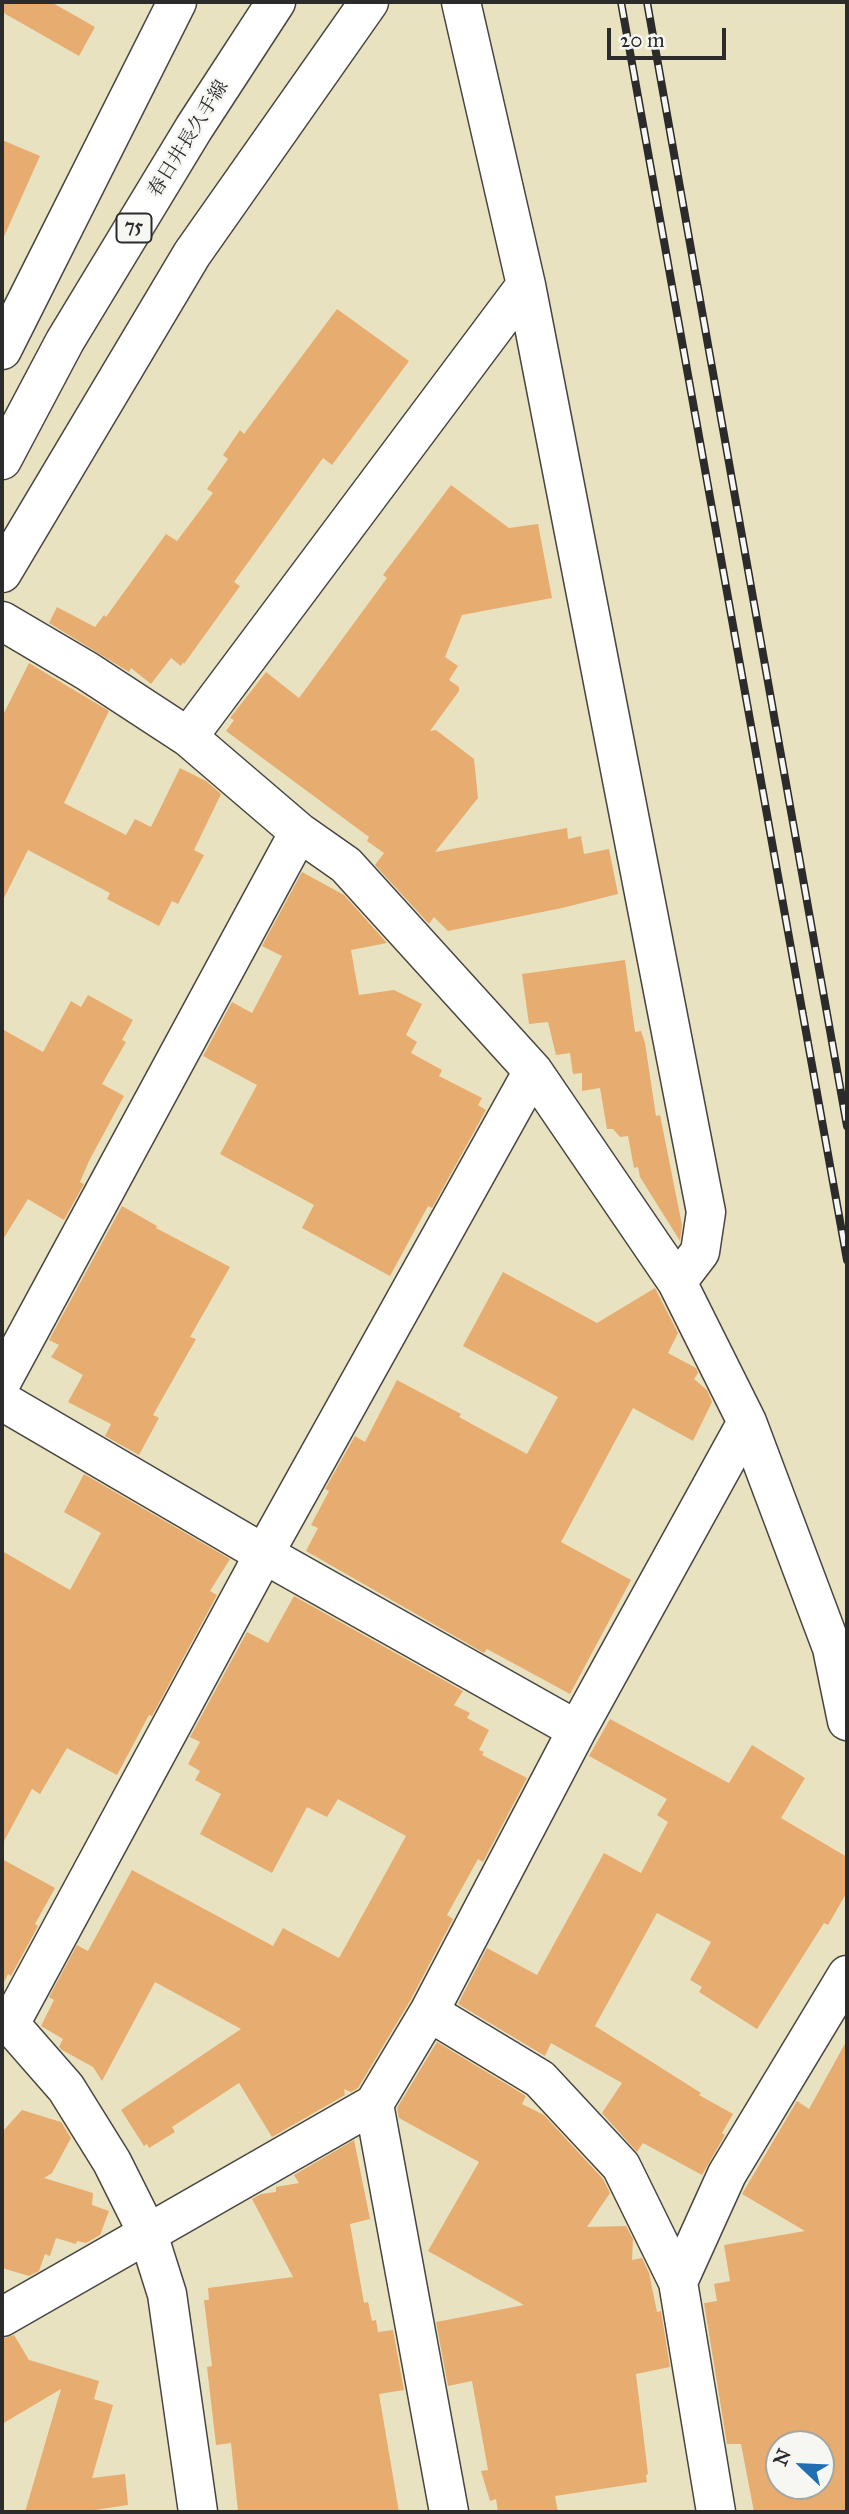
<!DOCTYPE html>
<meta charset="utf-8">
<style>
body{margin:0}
#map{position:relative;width:849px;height:2514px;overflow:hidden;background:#e9e2c1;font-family:"IM FELL Great Primer",serif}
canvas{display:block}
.frame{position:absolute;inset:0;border:4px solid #2b2b2b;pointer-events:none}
.north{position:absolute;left:765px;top:2430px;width:70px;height:70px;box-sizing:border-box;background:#f6f6f2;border:2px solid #a5a5a2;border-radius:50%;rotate:293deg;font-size:19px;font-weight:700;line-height:28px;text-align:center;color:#2b2b2b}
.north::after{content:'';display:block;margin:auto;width:24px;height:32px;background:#1f6fb2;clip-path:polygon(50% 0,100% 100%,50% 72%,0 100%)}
.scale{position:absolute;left:607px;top:28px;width:119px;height:32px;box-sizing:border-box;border:4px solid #2b2b2b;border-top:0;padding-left:9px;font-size:21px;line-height:24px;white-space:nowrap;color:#2b2b2b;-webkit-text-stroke:5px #f6f6f2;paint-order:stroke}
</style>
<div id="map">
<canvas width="849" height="2514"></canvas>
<div class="frame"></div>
<div class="north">N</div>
<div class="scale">20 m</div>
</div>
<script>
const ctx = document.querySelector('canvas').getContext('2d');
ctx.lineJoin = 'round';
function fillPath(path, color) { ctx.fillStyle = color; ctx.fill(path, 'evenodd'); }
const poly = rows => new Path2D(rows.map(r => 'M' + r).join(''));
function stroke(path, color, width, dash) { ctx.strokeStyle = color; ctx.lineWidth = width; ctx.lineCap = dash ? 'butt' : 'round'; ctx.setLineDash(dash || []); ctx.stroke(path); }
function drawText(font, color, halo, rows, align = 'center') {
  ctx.font = font + ' "IM FELL Great Primer","Noto Serif JP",serif'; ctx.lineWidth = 5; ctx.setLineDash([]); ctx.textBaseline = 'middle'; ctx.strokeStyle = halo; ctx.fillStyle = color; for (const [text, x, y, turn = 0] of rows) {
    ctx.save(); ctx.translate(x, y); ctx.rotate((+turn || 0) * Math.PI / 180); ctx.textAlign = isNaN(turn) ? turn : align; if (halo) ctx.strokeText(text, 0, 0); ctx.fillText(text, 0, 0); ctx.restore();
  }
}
const building = poly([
 [2,2,51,2,95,27,79,56,2,12],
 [2,140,40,156,2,241],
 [337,309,409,361,332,465,323,458,234,582,240,586,184,664,183,662,181,666,171,658,151,684,131,668,129,672,49,623,57,607,95,627,104,615,106,617,166,534,177,541,213,493,207,489,228,459,223,455,240,430,244,434],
 [451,485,509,528,538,524,552,598,462,615,445,657,458,666,449,680,459,687,459,691,430,731,436,730,474,759,478,798,435,852,567,828,568,839,581,836,584,854,609,849,618,894,562,908,448,931,434,917,429,924,375,865,384,853,367,841,369,837,226,731,234,720,230,718,266,672,299,698,387,578,383,575],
 [29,663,109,711,64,803,126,835,135,819,151,827,180,768,206,781,221,794,194,850,204,855,178,904,172,901,159,926,107,899,110,893,28,850,2,902,2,717],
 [302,872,344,895,387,943,351,950,359,995,394,990,422,1004,406,1035,417,1042,411,1053,442,1070,439,1076,482,1098,478,1105,486,1110,432,1208,428,1206,390,1276,302,1228,314,1205,220,1154,257,1085,203,1056,232,1002,252,1013,282,956,262,946],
 [625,960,635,1032,641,1031,645,1043,656,1116,660,1115,682,1225,680,1241,640,1177,638,1167,634,1168,628,1136,620,1137,613,1129,607,1129,600,1088,582,1091,582,1073,573,1074,570,1053,556,1055,548,1022,529,1024,522,974],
 [88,995,133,1020,122,1040,126,1042,102,1084,124,1096,89,1161,80,1182,84,1184,64,1220,28,1199,2,1241,2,1029,43,1052,71,1001,81,1007],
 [122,1206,157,1226,156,1228,230,1267,190,1337,196,1339,153,1415,159,1418,139,1455,105,1436,111,1424,68,1402,83,1375,51,1357,59,1345,49,1340],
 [503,1272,597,1323,655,1288,678,1333,668,1353,696,1368,698,1373,694,1379,707,1390,712,1402,693,1441,633,1408,561,1542,631,1580,570,1694,487,1649,484,1653,306,1551,318,1528,311,1525,329,1491,325,1489,355,1436,365,1442,397,1380,461,1414,459,1417,527,1454,558,1397,463,1346],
 [84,1474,230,1559,210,1591,217,1595,152,1716,149,1715,117,1775,67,1748,40,1794,32,1789,2,1845,2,1551,70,1590,101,1533,64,1512],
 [294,1596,463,1691,454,1705,470,1713,467,1718,489,1730,479,1750,484,1752,482,1755,527,1778,483,1862,478,1859,447,1915,453,1919,410,2001,358,2088,351,2092,344,2089,345,2095,272,2137,239,2083,172,2127,175,2132,149,2148,147,2144,144,2146,121,2110,241,2029,155,1982,102,2081,93,2067,62,2050,59,2047,63,2039,41,2026,54,2000,49,1997,77,1945,88,1951,132,1870,273,1946,283,1928,339,1958,406,1836,338,1799,327,1817,307,1807,272,1873,200,1834,221,1794,195,1780,200,1771,188,1764,200,1742,190,1737,247,1632,268,1643],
 [610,1719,729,1783,752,1745,805,1778,781,1818,847,1857,847,1892,828,1925,824,1923,757,2029,699,1992,702,1987,690,1980,711,1942,657,1913,595,2026,701,2093,699,2095,733,2114,722,2133,725,2135,702,2175,643,2143,637,2152,602,2113,622,2083,551,2043,545,2056,458,2004,487,1948,537,1975,604,1853,641,1873,668,1822,657,1815,667,1799,589,1756],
 [2,1859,55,1888,35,1924,38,1926,11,1976,8,1974,2,1986],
 [847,2040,847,2512,754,2512,741,2444,727,2444,704,2303,717,2301,714,2284,730,2281,724,2245,805,2231,742,2194,797,2101,809,2109],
 [779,2444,821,2444,821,2486,779,2486],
 [437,2042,526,2096,522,2104,544,2115,603,2179,610,2193,587,2227,626,2226,633,2239,632,2260,642,2258,649,2273,657,2312,661,2311,670,2367,636,2374,648,2474,646,2475,647,2482,555,2496,558,2512,498,2512,496,2499,490,2501,481,2471,488,2470,472,2381,448,2386,436,2322,524,2305,428,2251,479,2162,399,2118,397,2108],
 [22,2110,61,2122,71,2138,52,2173,44,2178,93,2193,92,2205,109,2211,100,2235,86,2243,77,2241,76,2244,56,2238,50,2256,45,2254,39,2271,29,2276,2,2268,2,2132],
 [354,2140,370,2219,350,2224,364,2303,368,2302,372,2321,376,2320,378,2332,393,2330,404,2390,379,2394,399,2512,238,2512,231,2443,216,2445,207,2367,212,2366,204,2300,209,2300,208,2288,293,2277,252,2199,261,2194,276,2192,276,2187,299,2183,294,2175],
 [14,2335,29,2360,99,2381,94,2399,113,2405,92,2478,125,2474,128,2505,81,2512,25,2512,61,2389,2,2424,2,2339]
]);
const minor = poly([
 [461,2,526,285,706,1212,700,1252,677,1282],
 [2,350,177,2],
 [2,573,192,254,369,2],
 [2,621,87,671,188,737,299,832,346,865,533,1071,677,1282,747,1422,832,1648,847,1721],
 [188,737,526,285],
 [2,1381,299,832],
 [2,1401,264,1554,577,1730],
 [429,2012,540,2079,621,2166,678,2282,716,2512],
 [2,2019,10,2024,66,2088,112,2162,148,2234,167,2294,198,2512],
 [10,2024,264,1554,533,1071],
 [374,2104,449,2512],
 [678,2282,727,2174,847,1975],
 [2,2317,374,2104,429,2012,577,1730,747,1422]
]);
const major = poly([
 [2,460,65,341,194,128,276,2]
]);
const rail = poly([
 [621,2,847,1260],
 [647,2,847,1126]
]);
const shields = [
 [134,228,35]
];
const shieldNames = [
 ["75",134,228]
];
const streetNames = [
 ["春日井長久手線",189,139,-58]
];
fillPath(building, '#e7ac6f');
stroke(minor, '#484642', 41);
stroke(major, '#484642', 41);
stroke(minor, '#fff', 38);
stroke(major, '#fff', 38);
stroke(rail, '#2b2b2b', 8);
stroke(rail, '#f6f6f2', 5, [16]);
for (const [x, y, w] of shields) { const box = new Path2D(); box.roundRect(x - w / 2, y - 14.5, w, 29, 5); ctx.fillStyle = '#f6f6f2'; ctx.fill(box); stroke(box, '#2b2b2b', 2); }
drawText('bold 18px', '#2b2b2b', null, shieldNames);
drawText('19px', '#2b2b2b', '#f6f6f2', streetNames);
</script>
